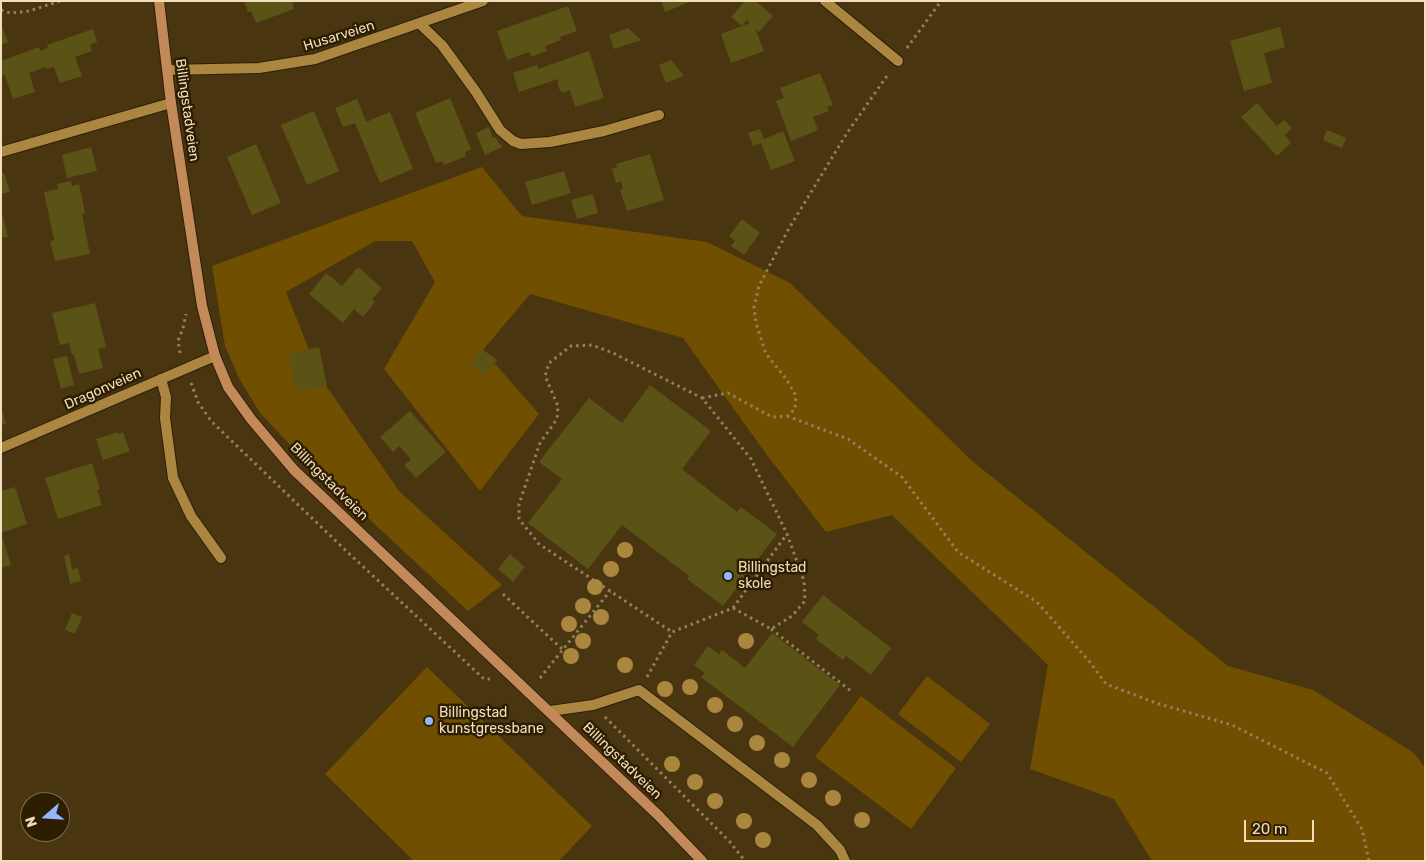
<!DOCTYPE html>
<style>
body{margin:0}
#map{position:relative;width:1426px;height:862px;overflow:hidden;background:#493610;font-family:Rubik,sans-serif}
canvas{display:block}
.frame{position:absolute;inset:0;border:2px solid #f2debd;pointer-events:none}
.north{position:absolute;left:20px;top:792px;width:50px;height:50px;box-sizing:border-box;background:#2d1e01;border:1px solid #7c6b4c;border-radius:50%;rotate:251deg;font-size:14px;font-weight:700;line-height:20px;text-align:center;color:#f2debd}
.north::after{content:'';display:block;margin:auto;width:18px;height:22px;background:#90b8fd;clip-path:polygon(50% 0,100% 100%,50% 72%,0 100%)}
.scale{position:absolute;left:1244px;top:820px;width:70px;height:22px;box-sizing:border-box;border:2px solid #f2debd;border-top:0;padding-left:6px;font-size:15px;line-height:18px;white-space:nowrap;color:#f2debd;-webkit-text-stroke:4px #2d1e01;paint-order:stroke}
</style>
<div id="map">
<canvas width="1426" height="862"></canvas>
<div class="frame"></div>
<div class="north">N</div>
<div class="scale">20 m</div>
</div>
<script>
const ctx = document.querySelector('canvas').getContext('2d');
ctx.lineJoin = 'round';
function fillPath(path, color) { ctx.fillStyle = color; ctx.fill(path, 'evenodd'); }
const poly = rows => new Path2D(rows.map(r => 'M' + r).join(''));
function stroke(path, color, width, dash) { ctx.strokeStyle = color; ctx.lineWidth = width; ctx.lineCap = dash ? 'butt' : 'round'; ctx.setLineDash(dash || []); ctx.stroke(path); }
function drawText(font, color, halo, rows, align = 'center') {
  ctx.font = font + ' Rubik,sans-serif'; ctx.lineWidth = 5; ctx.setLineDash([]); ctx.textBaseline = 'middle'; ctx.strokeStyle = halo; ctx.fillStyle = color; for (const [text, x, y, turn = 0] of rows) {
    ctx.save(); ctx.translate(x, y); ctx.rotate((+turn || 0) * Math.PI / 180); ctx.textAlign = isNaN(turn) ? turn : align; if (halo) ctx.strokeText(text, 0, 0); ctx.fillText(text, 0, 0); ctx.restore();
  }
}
const green = poly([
 [482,167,522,216,707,242,790,283,972,461,1228,666,1313,690,1414,753,1425,768,1425,861,1152,861,1114,799,1030,769,1048,665,892,515,826,532,764,451,683,338,530,294,483,350,539,414,480,491,384,369,435,282,412,241,375,241,286,292,320,377,399,491,502,585,468,611,296,451,260,413,239,378,225,346,212,266],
 [427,667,592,826,559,861,414,861,325,774],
 [927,676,990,724,961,762,898,714],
 [861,696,956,768,911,829,815,757]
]);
const building = poly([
 [244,1,292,1,294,9,256,23,251,11,248,12],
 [661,1,692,1,665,12],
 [745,1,756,1,773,16,759,32,755,28,764,51,731,63,721,34,750,23,747,20,742,26,731,17],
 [568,6,577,31,560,37,561,40,545,46,547,51,531,57,529,52,507,60,497,31],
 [1,24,8,42,1,45],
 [1280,27,1285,47,1264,53,1272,83,1244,91,1230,41],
 [628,28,641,40,614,49,609,35],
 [93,29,97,42,90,45,92,51,75,57,82,76,60,83,54,67,47,69,46,67,29,73,35,92,13,99,5,75,1,76,1,61,39,47,40,51,48,48,47,45],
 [589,51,604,98,575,107,570,90,562,93,561,90,560,91,557,82,559,82,558,79,519,92,513,73,537,65,538,69],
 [671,60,684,76,666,83,659,65],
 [820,73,833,105,827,107,829,111,813,117,818,130,791,141,776,101,784,98,780,88],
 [450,98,471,149,465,152,466,156,444,165,442,161,436,163,415,113],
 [357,99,366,122,390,112,413,169,380,183,355,123,343,127,335,108],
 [1257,103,1277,126,1284,120,1292,128,1285,135,1291,143,1277,156,1241,117],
 [314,111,339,171,307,185,281,125],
 [489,127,493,138,495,137,502,147,485,155,476,133],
 [760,129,764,139,783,131,795,161,771,170,761,143,753,146,748,133],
 [1327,130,1346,138,1342,148,1323,140],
 [256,144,281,203,252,215,227,157],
 [91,147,97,171,67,178,62,155],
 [650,154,664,200,627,211,620,190,623,189,621,181,616,183,612,169,617,167,616,164],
 [564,171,571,193,532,205,525,182],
 [4,173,10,192,1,194,1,174],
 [71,181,72,186,79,184,85,213,82,214,90,254,55,261,50,241,54,240,44,192,58,189,57,184],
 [593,194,598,213,577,219,571,200],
 [1,209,8,237,1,238],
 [742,219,760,233,744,255,731,246,735,241,729,236],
 [358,267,382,288,372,299,375,302,363,317,354,309,343,323,309,294,326,273,342,286],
 [95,303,106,347,98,349,103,368,79,374,74,355,72,355,69,343,60,345,52,313],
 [319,347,327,386,296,392,288,353],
 [482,349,497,360,486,375,471,364],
 [67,356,74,385,61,389,53,359],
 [650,385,711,431,682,469,737,512,741,507,777,534,723,606,687,579,689,576,622,525,588,569,528,523,562,479,539,462,589,398,622,423],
 [1,406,6,424,1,425],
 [410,411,446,452,416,478,404,465,411,460,405,452,399,446,393,452,380,437],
 [118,432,119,434,123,432,130,451,103,460,96,439],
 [92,463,100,489,97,490,102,505,58,519,45,478],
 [15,487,27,524,1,533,1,491],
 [1,533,11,565,1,568],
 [69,554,72,569,78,568,81,581,70,584,64,556],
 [510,554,525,567,513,582,498,569],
 [823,595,891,648,871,675,846,656,843,660,816,639,819,635,802,622],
 [72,613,82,617,75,634,65,630],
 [772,633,840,685,793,747,701,677,705,673,694,665,708,646,719,654,722,650,745,668]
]);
const path = poly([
 [1,10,10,13,29,11,60,1],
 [907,48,941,1],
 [180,353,178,341,183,328,186,314],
 [191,383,198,402,211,421,342,547,484,679,490,679],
 [702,398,728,393,772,417,787,416,795,409,796,396,787,380,766,354,756,323,754,307,759,286,788,230,847,133,889,73],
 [787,416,848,439,902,477,958,552,1037,602,1089,661,1106,684,1156,703,1232,725,1327,773,1362,829,1369,861],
 [503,594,563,650],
 [733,608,787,534],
 [771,629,851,691],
 [647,677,672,632,733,608,771,629,792,616,805,601,804,581,787,534,751,459,702,398,613,353,592,345,571,346,549,363,545,376,558,406,557,419,540,443,519,504,519,519,539,544,672,632],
 [540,678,610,591],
 [605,717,730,842,745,861]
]);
const service = poly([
 [420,24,442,45,476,92,500,130,513,141,521,144,550,142,604,131,659,115],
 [161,379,166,397,165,418,173,478,191,516,221,558],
 [550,711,593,705,639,690,817,825,840,850,845,861]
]);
const minor = poly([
 [825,1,898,61],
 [167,70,259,68,315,59,483,1],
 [1,152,171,103],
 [1,448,215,356]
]);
const secondary = poly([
 [159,1,171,103,202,306,215,356,228,387,251,419,294,470,658,815,702,861]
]);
const trees = [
 [625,550],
 [611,569],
 [595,587],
 [583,606],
 [601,617],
 [569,624],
 [583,641],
 [746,641],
 [571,656],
 [625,665],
 [690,687],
 [665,689],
 [715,705],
 [735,724],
 [757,743],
 [782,760],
 [672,764],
 [809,780],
 [695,782],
 [833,798],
 [715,801],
 [862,820],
 [744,821],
 [763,840]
];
const markers = [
 [728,576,5,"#90b8fd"],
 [429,721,5,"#90b8fd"]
];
const streetNames = [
 ["Husarveien",339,36,-17],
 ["Billingstadveien",187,110,82],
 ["Dragonveien",103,389,-24],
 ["Billingstadveien",329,482,45],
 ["Billingstadveien",622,761,44]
];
const poiNames = [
 ["Billingstad",738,568],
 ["skole",738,584],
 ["Billingstad",439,713],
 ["kunstgressbane",439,729]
];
fillPath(green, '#704f00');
fillPath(building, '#5b5216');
stroke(service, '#2b1f08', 12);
stroke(minor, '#2b1f08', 12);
stroke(secondary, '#2b1f08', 12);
stroke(path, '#93805c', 3, [2.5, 4]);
stroke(service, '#ab8640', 10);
stroke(minor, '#ab8640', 10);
stroke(secondary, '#c38958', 10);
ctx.fillStyle = '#ab863f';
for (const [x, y] of trees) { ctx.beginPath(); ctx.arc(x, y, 8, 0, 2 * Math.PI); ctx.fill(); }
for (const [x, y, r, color] of markers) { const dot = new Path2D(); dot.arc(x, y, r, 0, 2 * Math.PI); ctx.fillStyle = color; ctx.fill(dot); stroke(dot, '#2d1e01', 2); }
drawText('14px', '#f2debd', '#2d1e01', streetNames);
drawText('14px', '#f2debd', '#2d1e01', poiNames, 'left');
</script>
